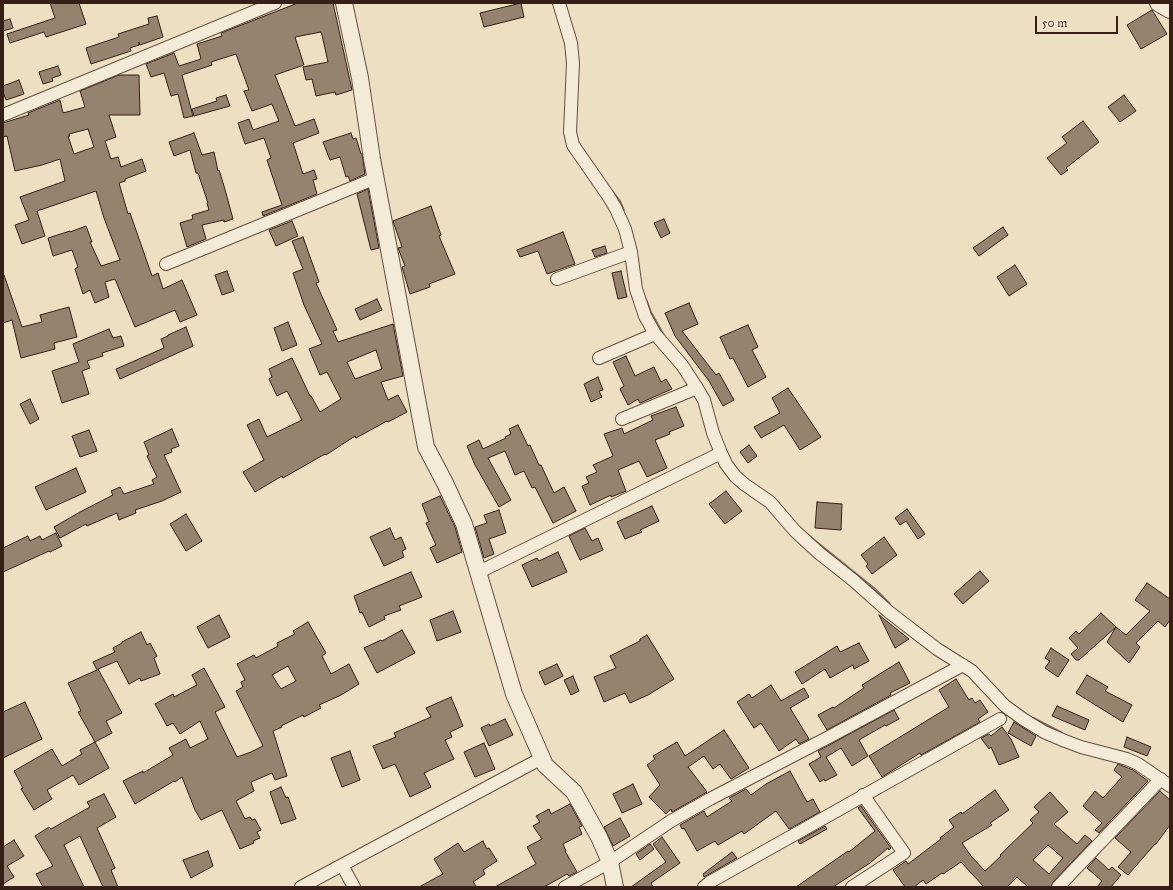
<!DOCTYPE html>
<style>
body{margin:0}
#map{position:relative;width:1173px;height:890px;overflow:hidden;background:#eddfc1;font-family:"IM FELL Great Primer",serif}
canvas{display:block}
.frame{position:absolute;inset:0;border:4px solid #351f17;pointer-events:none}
.scale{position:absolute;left:1035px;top:16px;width:83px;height:18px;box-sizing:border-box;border:2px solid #351f17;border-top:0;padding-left:5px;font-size:12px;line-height:14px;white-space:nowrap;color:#351f17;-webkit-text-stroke:3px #f3ead7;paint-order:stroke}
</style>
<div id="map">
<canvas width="1173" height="890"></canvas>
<div class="frame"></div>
<div class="scale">50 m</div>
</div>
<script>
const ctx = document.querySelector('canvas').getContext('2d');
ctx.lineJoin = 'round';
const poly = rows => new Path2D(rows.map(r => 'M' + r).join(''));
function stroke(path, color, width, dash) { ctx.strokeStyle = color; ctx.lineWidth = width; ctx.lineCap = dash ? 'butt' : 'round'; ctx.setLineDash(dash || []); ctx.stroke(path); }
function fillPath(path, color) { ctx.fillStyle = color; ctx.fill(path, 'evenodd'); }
const stream = poly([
 [612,192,619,201,623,210],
 [646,301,650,312,663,335],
 [807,535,874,589,889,604],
 [1034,719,1061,733]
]);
const building = poly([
 [50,3,79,3,86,24,46,37,44,32,10,43,7,34,55,18,50,3],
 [298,3,333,3,352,90,336,95,335,92,316,96,312,79,306,80,303,67,328,62,322,35,321,32,295,37,304,65,275,75,295,126,314,119,319,133,293,143,303,174,314,170,317,179,313,180,317,194,263,216,262,212,282,205,267,160,271,158,264,138,245,144,238,123,249,119,253,130,279,121,272,104,252,111,244,91,249,90,236,54,211,62,212,65,182,75,193,116,184,118,178,94,171,96,164,73,151,77,146,64,174,53,179,66,201,59,197,44,222,36,221,33,298,3],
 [521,3,524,17,484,27,480,13,521,3],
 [1152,10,1167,34,1141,49,1127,25,1152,10],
 [157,16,163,37,140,45,139,42,139,45,130,48,131,51,91,64,86,48,119,37,118,34,149,24,148,18,157,16],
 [10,19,13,28,3,31,3,21,10,19],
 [58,66,61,75,52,78,53,81,43,84,39,72,58,66],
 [119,75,139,75,140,115,109,115,116,137,105,141,111,159,118,157,121,167,142,159,146,171,125,179,125,181,119,183,128,214,130,213,152,276,158,273,163,289,182,280,197,315,180,322,175,310,135,327,115,279,105,282,109,297,95,303,90,290,83,294,75,269,78,267,72,250,53,256,48,238,70,231,70,232,86,226,92,242,90,242,101,266,120,260,104,218,96,191,37,211,45,236,22,244,15,225,29,220,20,197,65,181,60,159,42,165,15,171,7,136,3,137,3,123,29,115,28,113,60,100,63,113,85,107,80,91,119,75],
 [88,129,94,147,74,154,68,136,70,136,69,134,88,129],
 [19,80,24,94,6,100,3,92,3,86,19,80],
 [226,95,230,106,194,116,192,109,217,101,216,98,226,95],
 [1124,95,1136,111,1120,122,1108,107,1124,95],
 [1083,121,1099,142,1066,168,1068,170,1061,175,1047,158,1067,143,1062,137,1083,121],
 [194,133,202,155,214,152,218,171,219,170,224,186,233,219,224,222,224,220,202,225,206,239,187,247,180,223,193,219,192,215,209,210,207,203,208,203,198,173,196,173,190,150,174,156,169,142,194,133],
 [351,133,353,139,356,138,361,154,362,153,365,174,350,181,348,176,346,177,340,157,330,160,323,142,351,133],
 [368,189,379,248,371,250,357,194,368,189],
 [431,206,441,235,439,236,455,274,429,284,430,287,410,294,402,267,405,266,398,248,402,247,393,221,431,206],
 [664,219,670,233,661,238,654,223,664,219],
 [292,221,298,236,276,246,269,230,292,221],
 [1003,227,1008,235,979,256,973,248,1003,227],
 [563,232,575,264,547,274,538,251,520,257,517,250,563,232],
 [303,237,319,282,316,283,337,330,333,331,338,342,393,324,403,376,381,382,388,400,398,395,407,412,388,422,387,421,356,438,355,436,326,455,325,454,283,478,282,476,255,492,243,472,264,460,247,425,259,419,267,437,302,420,287,391,277,396,269,379,272,377,269,369,292,358,310,396,311,396,320,412,341,399,327,372,320,375,309,349,322,344,304,305,293,273,303,269,292,241,303,237],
 [376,350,382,369,355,379,347,362,376,350],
 [605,246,607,253,595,257,592,250,605,246],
 [1015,265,1027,284,1009,296,997,277,1015,265],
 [227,271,234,291,222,295,215,275,227,271],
 [621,271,627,297,618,299,612,273,621,271],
 [3,275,4,275,22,327,42,322,40,315,69,307,77,337,54,343,55,349,21,358,12,320,3,323,3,275],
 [377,299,382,310,360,320,355,309,377,299],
 [689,303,698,324,682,331,716,375,719,373,734,400,723,406,709,381,675,336,665,313,689,303],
 [288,322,297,345,282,351,274,328,288,322],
 [748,325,758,347,752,350,766,377,748,387,733,358,730,359,720,337,748,325],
 [186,327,193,346,120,379,116,369,164,348,161,339,168,336,168,335,186,327],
 [109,329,113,338,121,336,124,346,102,353,103,356,87,361,90,368,82,371,89,394,62,403,52,371,79,362,73,344,109,329],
 [626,356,635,376,654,367,661,382,666,379,672,389,640,403,638,399,628,405,620,389,624,386,613,362,626,356],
 [598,377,603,390,599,391,602,397,591,402,584,384,598,377],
 [788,388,821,437,800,450,784,425,761,438,754,427,780,413,772,398,788,388],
 [30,399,39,419,30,424,20,404,30,399],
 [676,407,684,426,669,432,670,434,655,440,667,468,647,477,639,461,618,470,626,491,611,497,611,495,590,505,582,486,589,483,586,477,597,472,593,465,613,456,604,434,622,428,624,434,653,420,651,416,676,407],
 [518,425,528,446,530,445,539,465,541,465,554,493,564,487,576,511,553,523,535,487,532,488,524,471,515,475,505,451,488,458,511,500,499,507,475,465,467,446,479,440,483,449,506,438,505,437,511,434,509,429,518,425],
 [172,429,179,446,171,449,172,452,164,455,181,492,162,501,135,510,136,513,119,520,117,513,87,526,86,524,60,538,54,527,80,512,113,495,111,491,120,487,124,494,154,484,152,480,157,477,147,456,149,455,144,442,172,429],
 [89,430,97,451,80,457,72,436,89,430],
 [749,445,757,456,748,463,740,452,749,445],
 [76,468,86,492,46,510,35,487,76,468],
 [726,491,742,511,725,524,709,504,726,491],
 [440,496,455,527,462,552,437,563,430,548,436,545,426,523,429,522,422,504,440,496],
 [817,502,842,504,841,530,815,528,817,502],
 [652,506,659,521,640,530,642,532,625,539,617,522,652,506],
 [907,509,925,534,918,539,906,521,900,525,895,518,907,509],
 [499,510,506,533,489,539,494,554,484,558,475,527,487,523,484,515,499,510],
 [186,514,202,541,186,551,170,524,186,514],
 [390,528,395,540,401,537,406,549,402,551,404,557,384,566,370,537,390,528],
 [585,528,592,541,598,538,603,550,580,560,569,536,585,528],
 [56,533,62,546,50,552,49,551,3,572,3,548,28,536,30,541,40,536,42,540,56,533],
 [884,537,897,555,872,574,866,566,868,564,861,555,884,537],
 [558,552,567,572,532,587,522,565,537,558,539,561,558,552],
 [980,571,989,581,963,604,954,594,980,571],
 [411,572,422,597,399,606,401,610,384,616,385,619,369,627,362,612,360,613,354,596,411,572],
 [1147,583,1170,599,1170,620,1165,627,1158,621,1136,643,1140,647,1129,663,1107,642,1116,627,1126,635,1150,611,1135,600,1147,583],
 [453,611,461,632,437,641,430,620,453,611],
 [1101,613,1116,627,1079,660,1076,660,1071,654,1078,648,1069,638,1076,631,1079,634,1101,613],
 [219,615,230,637,208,648,197,627,219,615],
 [879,615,909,639,895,648,879,615],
 [308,622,326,653,322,656,331,674,349,664,359,684,341,695,319,705,321,708,304,717,303,715,281,726,282,727,273,731,287,776,275,780,272,773,251,782,254,791,236,801,245,819,250,817,252,820,255,819,261,830,257,832,260,838,253,841,254,843,240,849,222,810,201,820,195,810,182,777,175,782,174,781,135,804,123,781,143,771,143,773,173,755,169,748,186,739,190,748,208,739,200,721,180,734,173,723,167,726,155,704,173,694,174,697,197,685,192,675,204,668,225,707,215,712,237,757,251,752,263,746,236,691,243,687,241,682,245,680,237,664,254,655,256,658,278,646,277,643,295,634,293,631,308,622],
 [288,666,296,681,281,689,272,675,288,666],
 [402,630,415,653,377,673,364,648,381,640,382,641,402,630],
 [141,632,147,645,150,643,157,656,154,658,160,674,141,681,140,678,129,684,117,661,98,669,122,713,106,721,112,733,95,742,109,768,79,785,73,775,47,790,52,799,34,810,21,789,23,788,14,771,52,749,62,766,82,754,80,750,95,742,78,712,81,711,68,683,97,670,93,662,115,652,113,648,122,643,122,642,141,632],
 [647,635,674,679,648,695,630,703,625,693,604,702,594,677,616,668,610,656,640,641,640,639,647,635],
 [859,643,869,661,854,669,853,665,830,678,825,669,802,684,795,672,837,646,840,652,859,643],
 [1051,648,1069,660,1058,677,1045,668,1050,661,1045,658,1051,648],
 [899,662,910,683,890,693,891,695,827,730,818,715,833,707,834,708,864,688,862,685,899,662],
 [557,664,563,676,545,685,539,672,557,664],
 [1087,675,1108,687,1105,691,1132,705,1123,722,1076,693,1087,675],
 [573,676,579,691,571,695,564,680,573,676],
 [956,679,969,700,972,698,975,703,980,700,988,712,978,719,980,722,921,755,920,753,882,777,869,756,949,707,939,690,956,679],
 [771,685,781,701,804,688,809,697,790,708,809,739,799,744,796,739,779,751,761,723,754,728,737,702,749,694,752,698,771,685],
 [451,697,463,726,450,732,452,737,445,740,454,759,424,773,431,787,410,797,395,764,383,769,373,746,396,737,394,733,431,717,426,708,451,697],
 [25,702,42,739,3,758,3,712,25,702],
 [1057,706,1089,720,1085,730,1052,716,1057,706],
 [894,710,899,719,886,726,885,725,859,740,868,756,852,766,841,748,826,757,837,775,825,781,824,779,820,782,809,764,821,757,818,751,894,710],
 [505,719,513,735,489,746,481,728,489,724,490,726,505,719],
 [1014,722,1036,736,1031,746,1008,733,1014,722],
 [1002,727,1011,739,1019,757,999,765,991,747,989,749,981,738,989,734,991,736,1002,727],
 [724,730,749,768,731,779,720,764,713,769,704,756,688,767,707,792,672,812,671,809,666,814,649,797,660,785,647,765,655,759,653,756,677,742,685,756,724,730],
 [1127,737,1151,747,1147,756,1124,747,1127,737],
 [484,743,495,769,475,777,464,752,484,743],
 [350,751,360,780,342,787,331,758,350,751],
 [1118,764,1133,770,1148,781,1099,833,1095,830,1102,823,1083,806,1095,791,1103,798,1122,777,1114,770,1118,764],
 [790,771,807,802,813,799,820,812,789,829,776,811,744,834,742,831,718,845,715,841,697,851,684,828,682,829,680,825,704,811,707,817,732,801,729,798,746,789,751,795,766,784,790,771],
 [633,784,642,804,622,813,613,794,633,784],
 [281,787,286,798,288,797,296,819,281,824,270,792,281,787],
 [995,790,1009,810,990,823,992,825,962,843,971,856,985,871,1001,856,1000,855,1033,823,1030,820,1039,812,1034,807,1050,792,1068,812,1054,824,1077,844,1085,835,1092,841,1053,882,1051,887,1028,887,1017,877,1007,887,984,887,961,862,943,874,942,873,926,884,923,880,914,887,905,887,893,870,906,861,908,864,941,839,940,838,954,827,949,820,961,812,962,814,995,790],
 [1048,845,1063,858,1049,874,1033,860,1048,845],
 [1160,791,1170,800,1170,825,1156,844,1155,844,1128,875,1118,867,1131,852,1115,838,1160,791],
 [104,794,116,817,97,828,115,868,111,870,118,887,103,887,80,836,64,845,84,887,43,887,36,874,53,866,35,836,49,827,51,829,90,807,87,802,104,794],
 [570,804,582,826,579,827,582,834,563,844,566,851,565,851,577,872,569,876,567,874,544,887,495,887,536,864,527,847,542,839,533,826,540,822,536,816,549,809,551,814,570,804],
 [861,806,891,848,889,850,888,848,870,863,833,887,796,887,848,851,849,852,875,831,858,808,861,806],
 [620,818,630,836,613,846,604,827,620,818],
 [825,826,827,829,800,844,798,841,825,826],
 [662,837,680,863,651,883,653,887,631,887,666,862,653,844,662,837],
 [14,840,24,856,7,866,14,877,3,884,3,847,14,840],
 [483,841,487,849,489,848,497,861,483,870,485,874,473,882,477,887,419,887,443,874,434,859,458,843,464,852,483,841],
 [650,844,654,849,640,860,636,854,650,844],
 [208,851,213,866,191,878,183,860,208,851],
 [732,852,737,858,704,877,703,874,732,852],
 [1096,858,1109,870,1112,867,1121,875,1111,887,1097,887,1102,881,1087,868,1096,858]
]);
const minor = poly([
 [559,3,571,43,573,63,570,132,573,145,609,197,616,209,625,229,631,252,636,289,645,316,655,334,682,365,697,388,704,400,713,433,721,453,726,464,735,476,744,484,770,502,795,531,819,553,853,580,889,612,937,649,972,671,1005,706,1023,719,1044,732,1065,741,1081,747,1127,759,1138,764,1170,786],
 [3,115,275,3],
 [166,264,376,178],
 [557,279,631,252],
 [599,358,655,334],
 [622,419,697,388],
 [477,573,721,453],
 [342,865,354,887],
 [301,887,542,758],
 [565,887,610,862,671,821,710,799,827,738,963,665],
 [704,887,710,882,1000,719],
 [852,887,904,853,863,795],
 [1058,887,1161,779]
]);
const tertiary = poly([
 [344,3,360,78,372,159,426,447,445,483,464,524,514,694,542,758,545,765,574,792,599,837,610,862,615,887],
 [1158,3,1170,10]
]);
stroke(stream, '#7e6b5a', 3.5);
fillPath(building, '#95836f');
stroke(building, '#351f17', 1);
stroke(minor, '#634f42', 14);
stroke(tertiary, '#634f42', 18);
stroke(minor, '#f3ead7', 12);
stroke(tertiary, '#f3ead7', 16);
</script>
